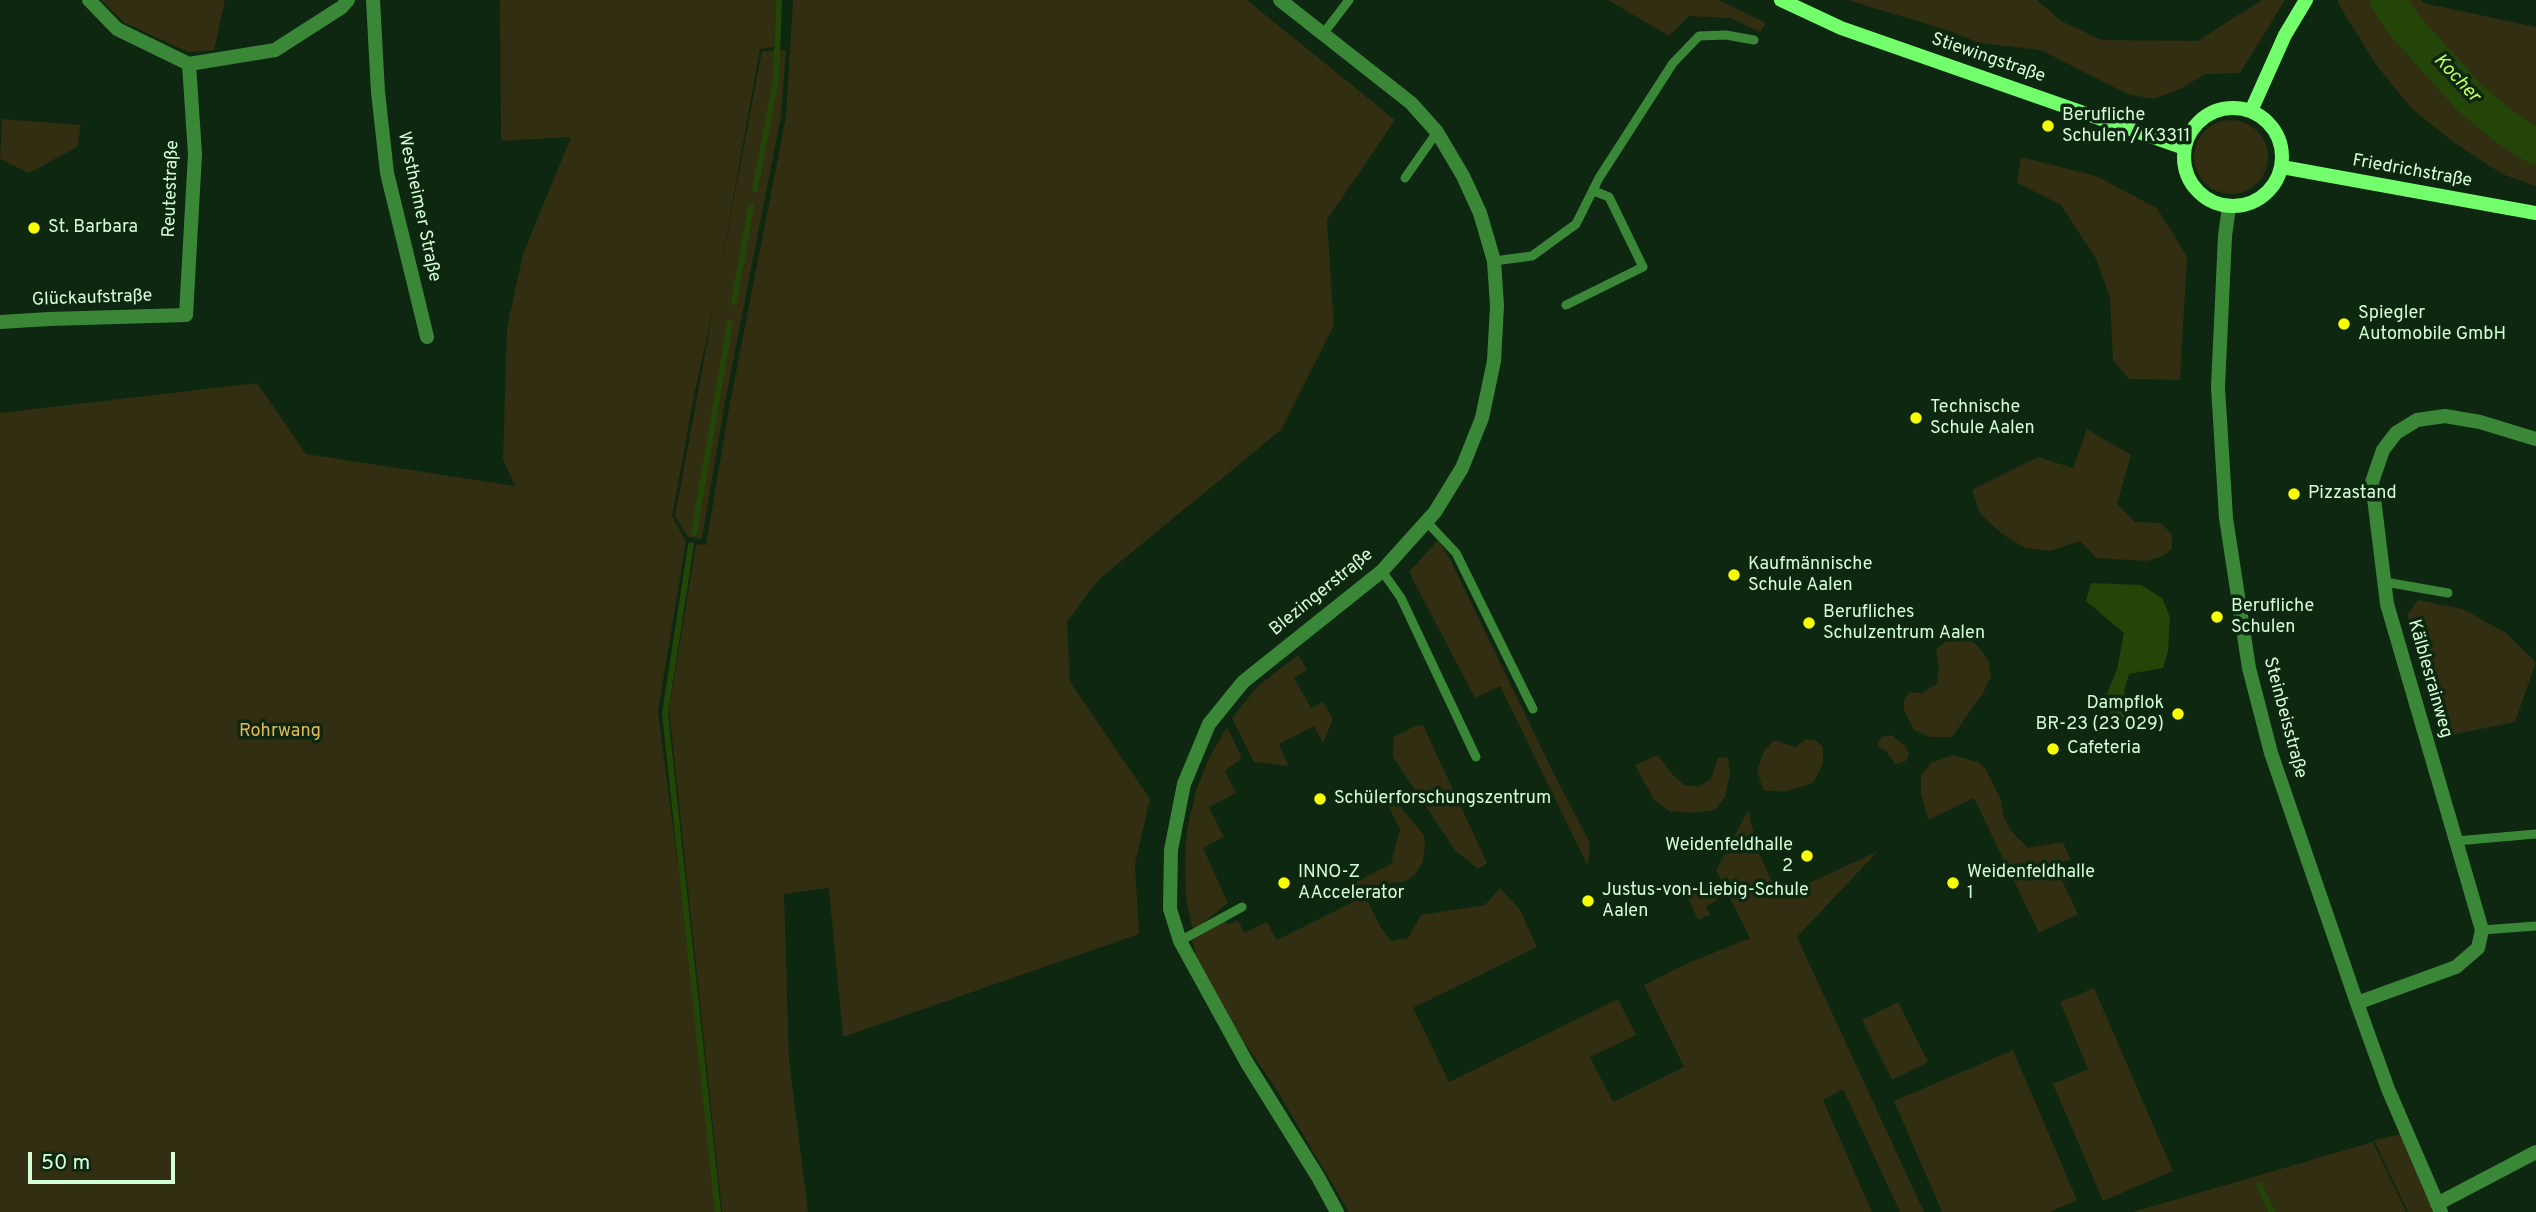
<!DOCTYPE html>
<meta charset="utf-8">
<style>
body{margin:0}
#map{position:relative;width:2536px;height:1212px;overflow:hidden;background:#0e2710;font-family:Overpass,sans-serif}
canvas{display:block}
.scale{position:absolute;left:28px;top:1152px;width:147px;height:32px;box-sizing:border-box;border:4px solid #d4ffd6;border-top:0;padding-left:9px;font-size:21px;line-height:24px;white-space:nowrap;color:#d4ffd6;-webkit-text-stroke:5px #0e2710;paint-order:stroke}
</style>
<div id="map">
<canvas width="2536" height="1212"></canvas>
<div class="scale">50 m</div>
</div>
<script>
const ctx = document.querySelector('canvas').getContext('2d');
ctx.lineJoin = 'round';
function fillPath(path, color) { ctx.fillStyle = color; ctx.fill(path, 'evenodd'); }
const poly = rows => new Path2D(rows.map(r => 'M' + r).join(''));
function stroke(path, color, width, dash) { ctx.strokeStyle = color; ctx.lineWidth = width; ctx.lineCap = dash ? 'butt' : 'round'; ctx.setLineDash(dash || []); ctx.stroke(path); }
function drawText(font, color, halo, rows, align = 'center') {
  ctx.font = font + ' Overpass,sans-serif'; ctx.lineWidth = 7; ctx.setLineDash([]); ctx.textBaseline = 'middle'; ctx.strokeStyle = halo; ctx.fillStyle = color; for (const [text, x, y, turn = 0] of rows) {
    ctx.save(); ctx.translate(x, y); ctx.rotate((+turn || 0) * Math.PI / 180); ctx.textAlign = isNaN(turn) ? turn : align; if (halo) ctx.strokeText(text, 0, 0); ctx.fillText(text, 0, 0); ctx.restore();
  }
}
const green = poly([
 [101,0,225,0,214,50,188,52,125,23],
 [500,0,776,0,774,47,760,49,720,272,762,51,786,50,781,116,725,402,702,539,688,537,675,516,714,306,694,396,672,516,686,542,658,711,685,919,716,1212,0,1212,0,413,257,383,306,454,515,486,503,459,507,328,523,254,571,137,501,141],
 [793,0,1247,0,1395,120,1327,220,1334,325,1281,430,1098,580,1067,622,1070,682,1150,799,1135,864,1139,934,843,1037,829,888,784,894,789,1060,808,1212,722,1212,669,709,696,544,706,545,730,403,786,117],
 [1608,0,1719,0,1766,23,1760,32,1730,18,1689,16,1669,36],
 [1848,0,2037,0,2061,21,2102,40,2197,41,2262,0,2285,0,2240,73,2205,74,2180,89,2154,99,2127,94,2041,50,1979,43,1950,31],
 [2339,0,2420,0,2423,3,2536,27,2536,186,2502,174,2452,141,2411,108,2377,66,2337,2],
 [2,119,81,125,77,147,29,173,0,159],
 '2194 157a37 37 0 1 1 74 0a37 37 0 1 1-74 0Z',
 [2021,157,2096,176,2157,208,2187,256,2180,380,2129,379,2113,360,2110,297,2096,259,2061,205,2017,183],
 [2087,429,2131,455,2117,504,2135,522,2161,523,2172,534,2172,549,2163,556,2146,561,2096,558,2080,541,2050,551,2025,548,2002,534,1980,514,1972,490,2038,457,2073,468],
 [1438,540,1450,559,1554,774,1590,843,1588,866,1500,686,1475,698,1409,572],
 [2418,600,2463,609,2506,633,2536,662,2515,722,2440,737,2407,615],
 [1965,635,1979,647,1989,662,1991,677,1983,693,1952,737,1930,737,1914,730,1904,711,1904,700,1909,692,1921,693,1937,684,1939,668,1936,649,1949,639],
 [1298,655,1307,670,1294,678,1311,708,1323,702,1333,719,1323,743,1314,726,1279,744,1289,766,1254,762,1232,718,1257,687],
 [1423,725,1487,863,1478,869,1455,850,1393,757,1394,737,1415,726],
 [1227,727,1242,758,1225,771,1236,793,1209,807,1224,837,1203,848,1228,903,1193,931,1186,898,1185,862,1187,829,1196,791,1209,758],
 [1892,735,1905,746,1909,754,1906,761,1895,764,1886,751,1879,748,1878,743,1882,737],
 [1806,739,1815,740,1823,747,1823,764,1813,783,1784,792,1763,790,1757,770,1764,751,1773,741,1778,741,1795,747],
 [1658,755,1673,775,1684,785,1698,787,1711,779,1718,757,1728,758,1730,773,1725,797,1715,810,1690,813,1669,811,1654,800,1635,765],
 [1952,755,1978,762,1986,770,2001,800,2003,815,2011,831,2028,848,2063,842,2070,859,2055,866,2078,914,2039,933,1974,798,1928,820,1921,793,1921,775,1931,763],
 [1380,790,1393,798,1424,835,1425,845,1423,862,1415,875,1404,882,1387,883,1364,894,1381,928,1392,941,1408,938,1421,915,1485,905,1500,888,1520,910,1537,947,1413,1008,1449,1082,1618,999,1636,1035,1590,1057,1613,1102,1684,1067,1644,985,1686,964,1750,938,1716,870,1748,810,1758,851,1779,897,1878,851,1797,937,1924,1212,1900,1212,1843,1089,1823,1100,1872,1212,1349,1212,1276,1089,1223,1011,1201,973,1191,937,1223,918,1228,925,1238,920,1244,933,1267,922,1277,940,1353,902,1346,887,1391,864,1400,829],
 [1711,885,1718,900,1706,906,1710,915,1698,920,1687,896],
 [2094,988,2173,1171,2103,1201,2053,1084,2088,1069,2060,1002],
 [1898,1002,1928,1062,1892,1080,1862,1020],
 [2013,1050,2077,1200,2049,1212,1942,1212,1894,1101],
 [2407,1133,2441,1212,2408,1212,2374,1140],
 [2373,1142,2406,1212,2133,1212]
]);
const water = poly([
 [2091,583,2141,585,2162,598,2170,617,2168,651,2163,668,2129,674,2124,691,2130,724,2117,727,2104,701,2117,669,2124,633,2086,601]
]);
const stream = poly([
 [755,189,776,80,779,0],
 [734,302,751,207],
 [694,533,730,323],
 [691,545,665,713,718,1212],
 [2259,1185,2272,1212]
]);
const river = poly([
 [2387,0,2405,26,2470,98,2505,127,2536,147]
]);
const lane = poly([
 [1323,34,1349,0],
 [1405,178,1437,132],
 [1494,261,1532,256,1576,224,1599,178,1673,63,1699,36,1726,35,1754,40],
 [1566,305,1643,267,1609,197,1594,191],
 [1426,521,1456,553,1533,709],
 [1382,571,1401,598,1476,757],
 [2385,582,2448,593],
 [2456,841,2536,834],
 [2482,930,2536,926],
 [1180,941,1242,907]
]);
const street = poly([
 [89,0,117,29,189,64,275,50,342,7,348,0],
 [373,0,378,92,387,173,427,337],
 [1280,0,1411,103,1437,132,1463,176,1480,213,1494,261,1497,306,1494,361,1482,418,1462,468,1435,512,1382,571,1243,682,1209,724,1184,784,1171,850,1170,909,1180,941,1247,1063,1318,1177,1337,1212],
 [2229,207,2225,236,2218,387,2226,518,2249,668,2271,753,2357,1003,2388,1089,2441,1212],
 [0,322,49,319,186,315,195,154,189,64],
 [2357,1003,2456,967,2478,948,2482,930,2387,604,2372,482,2383,450,2396,433,2417,420,2445,416,2480,422,2536,439],
 [2437,1204,2536,1152]
]);
const secondary = poly([
 [1781,0,1841,28,2184,148],
 '2184 157a49 49 0 1 1 98 0a49 49 0 1 1-98 0Z',
 [2251,111,2285,35,2306,0],
 [2282,167,2536,213]
]);
const markers = [
 [2048,126,7,"#f9ff00"],
 [34,228,7,"#f9ff00"],
 [2344,324,7,"#f9ff00"],
 [1916,418,7,"#f9ff00"],
 [2294,494,7,"#f9ff00"],
 [1734,575,7,"#f9ff00"],
 [2217,617,7,"#f9ff00"],
 [1809,623,7,"#f9ff00"],
 [2178,714,7,"#f9ff00"],
 [2053,749,7,"#f9ff00"],
 [1320,799,7,"#f9ff00"],
 [1807,856,7,"#f9ff00"],
 [1284,883,7,"#f9ff00"],
 [1953,883,7,"#f9ff00"],
 [1588,901,7,"#f9ff00"]
];
const streetNames = [
 ["Stiewingstraße",1988,59,19],
 ["Friedrichstraße",2412,172,10],
 ["Reutestraße",172,189,-88],
 ["Westheimer Straße",418,207,78],
 ["Glückaufstraße",92,299,-2],
 ["Blezingerstraße",1322,593,-39],
 ["Kälblesrainweg",2429,679,74],
 ["Steinbeisstraße",2284,718,75]
];
const poiNames = [
 ["Berufliche",2062,116],
 ["Schulen / K3311",2062,137],
 ["St. Barbara",48,228],
 ["Spiegler",2358,314],
 ["Automobile GmbH",2358,335],
 ["Technische",1930,408],
 ["Schule Aalen",1930,429],
 ["Pizzastand",2308,494],
 ["Kaufmännische",1748,565],
 ["Schule Aalen",1748,586],
 ["Berufliche",2231,607],
 ["Schulen",2231,628],
 ["Berufliches",1823,613],
 ["Schulzentrum Aalen",1823,634],
 ["Dampflok",2164,704,"right"],
 ["BR-23 (23 029)",2164,725,"right"],
 ["Cafeteria",2067,749],
 ["Schülerforschungszentrum",1334,799],
 ["Weidenfeldhalle",1793,846,"right"],
 ["2",1793,867,"right"],
 ["INNO-Z",1298,873],
 ["AAccelerator",1298,894],
 ["Weidenfeldhalle",1967,873],
 ["1",1967,894],
 ["Justus-von-Liebig-Schule",1602,891],
 ["Aalen",1602,912]
];
const parkNames = [
 ["Rohrwang",280,732]
];
const waterNames = [
 ["Kocher",2456,79,47]
];
fillPath(green, '#312e11');
fillPath(water, '#234608');
stroke(stream, '#234608', 6);
stroke(river, '#234608', 35);
stroke(lane, '#3a8837', 9);
stroke(street, '#3a8837', 14);
stroke(secondary, '#72ff6b', 14);
for (const [x, y, r, color] of markers) { const dot = new Path2D(); dot.arc(x, y, r, 0, 2 * Math.PI); ctx.fillStyle = color; ctx.fill(dot); stroke(dot, '#0e2710', 2.5); }
drawText('18px', '#d4ffd6', '#0e2710', streetNames);
drawText('18px', '#d4ffd6', '#0e2710', poiNames, 'left');
drawText('18px', '#e5b85a', '#0e2710', parkNames);
drawText('italic 19px', '#c2ff62', '#0e2710', waterNames);
</script>
